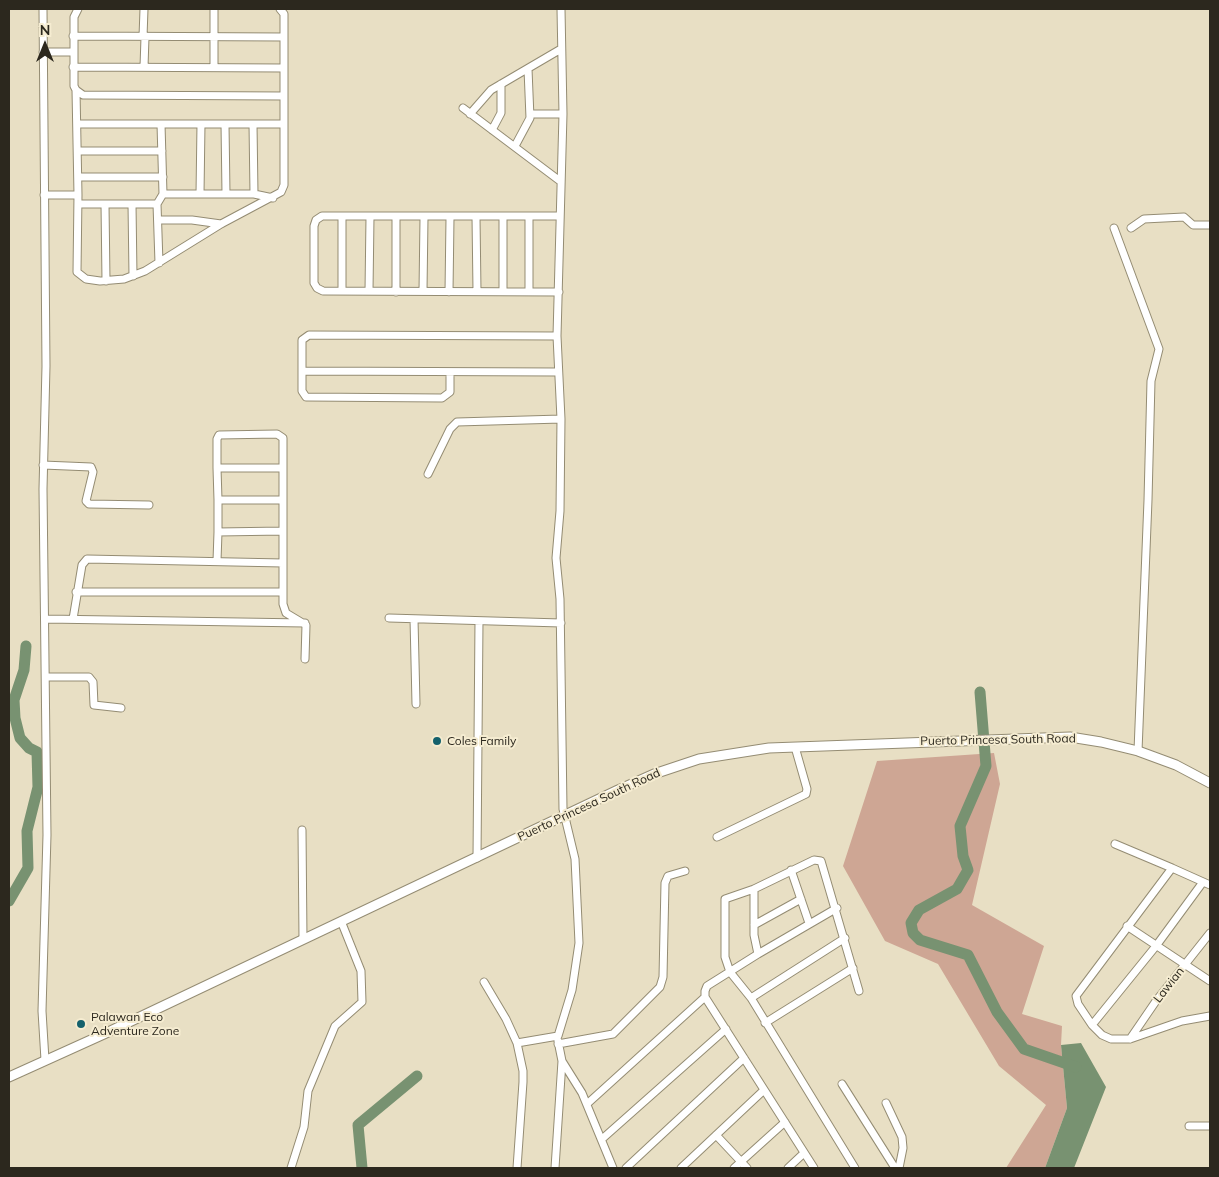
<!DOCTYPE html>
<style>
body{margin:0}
#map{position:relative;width:1219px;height:1177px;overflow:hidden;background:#e8dfc4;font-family:Mulish,sans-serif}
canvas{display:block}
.frame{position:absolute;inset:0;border:10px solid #2c281e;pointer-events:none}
.north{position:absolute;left:20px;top:20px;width:50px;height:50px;-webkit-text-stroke:4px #f5ecd1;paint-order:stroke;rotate:0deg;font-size:14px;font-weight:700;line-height:20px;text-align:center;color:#2c281e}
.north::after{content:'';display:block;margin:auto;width:18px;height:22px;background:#2c281e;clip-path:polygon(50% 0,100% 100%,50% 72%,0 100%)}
</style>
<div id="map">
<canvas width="1219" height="1177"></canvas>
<div class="frame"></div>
<div class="north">N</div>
</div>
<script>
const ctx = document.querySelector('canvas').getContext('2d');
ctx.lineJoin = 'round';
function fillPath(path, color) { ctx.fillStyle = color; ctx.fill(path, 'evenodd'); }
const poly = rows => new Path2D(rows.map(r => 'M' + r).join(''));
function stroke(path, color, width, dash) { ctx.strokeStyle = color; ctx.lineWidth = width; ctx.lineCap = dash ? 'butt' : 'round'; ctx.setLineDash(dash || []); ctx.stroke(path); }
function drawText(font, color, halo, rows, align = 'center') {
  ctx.font = font + ' Mulish,sans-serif'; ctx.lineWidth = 4; ctx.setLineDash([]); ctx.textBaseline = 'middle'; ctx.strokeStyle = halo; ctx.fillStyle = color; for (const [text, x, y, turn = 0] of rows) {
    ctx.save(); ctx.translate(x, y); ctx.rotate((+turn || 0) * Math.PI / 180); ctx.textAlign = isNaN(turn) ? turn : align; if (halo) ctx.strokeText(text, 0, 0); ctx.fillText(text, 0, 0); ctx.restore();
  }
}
const green = poly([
 [994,753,1000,784,972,905,1044,946,1022,1014,1062,1026,1061,1045,1067,1108,1045,1168,1006,1168,1046,1105,999,1066,938,964,885,941,843,866,877,761]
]);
const water = poly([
 [1081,1043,1106,1087,1074,1168,1045,1168,1067,1108,1061,1045]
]);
const river = poly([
 [980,692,986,766,960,826,963,856,968,870,957,889,919,910,911,923,913,933,920,940,968,955,997,1012,1024,1049,1076,1067],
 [9,901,28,868,27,831,38,787,37,752,29,748,20,738,15,718,14,700,24,670,26,646],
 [362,1168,358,1125,417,1076]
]);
const minor = poly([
 [43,9,46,366,43,489,47,835,42,1011,45,1060],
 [78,9,74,17,74,86,76,90,83,95,284,96],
 [214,9,214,67],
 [73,36,284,37],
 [143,37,144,9],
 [43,52,74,52],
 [73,67,284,68],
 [144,67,145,37],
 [76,90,78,195],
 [463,108,560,181],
 [470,114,491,90,561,49],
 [531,114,563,114],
 [77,124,253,124],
 [161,124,163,194],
 [225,124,226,194],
 [492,130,501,113,501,84],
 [515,146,530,118,528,69],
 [78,151,162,151],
 [78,177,163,177],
 [200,194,201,124],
 [254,194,253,124,284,124],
 [44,195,78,195,77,272,86,279,100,281,124,279,145,271,221,224,281,192,284,185,284,14,280,9],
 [78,204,157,204,163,194,254,194,273,198],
 [105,204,106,281],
 [132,204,133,276],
 [157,204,159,263],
 [476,217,477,291],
 [503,217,503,291],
 [158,220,192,220,221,224],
 [1114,228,1159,349,1151,381,1148,500,1138,751],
 [1131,228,1144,219,1184,217,1193,225,1210,225],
 [342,291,342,217],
 [369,291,370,217],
 [423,291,424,218],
 [529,291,529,217],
 [396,292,396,218],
 [449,292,450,218],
 [559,292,323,291,317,288,314,283,314,226,316,220,322,216,560,216],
 [302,371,558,372],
 [450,373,450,392,442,398,306,397,302,391,302,340,309,335,557,336],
 [43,465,91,467,93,472,86,501,89,504,149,505],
 [217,468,217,439,219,435,277,434,283,438,283,468],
 [428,474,450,429,457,422,561,419],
 [218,500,217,468,283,468,283,500],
 [218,532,218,500,283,500,283,531],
 [217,561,218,532,283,531,283,604,286,613,306,625,305,659],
 [76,592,283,592],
 [389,618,561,623],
 [46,619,305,623],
 [73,619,82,565,87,559,283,563],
 [414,619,416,704],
 [47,677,89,677,93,682,94,705,121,708],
 [302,830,303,939],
 [717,837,806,794,807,789,795,747],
 [1115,844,1172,868],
 [477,858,479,621],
 [791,870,809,923],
 [1210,885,1172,868,1076,996,1078,1004,1092,1025,1102,1035,1111,1039,1130,1039,1182,1021,1210,1016],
 [754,889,754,935,758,954],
 [754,925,801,899],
 [1127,926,1210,981],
 [484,982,506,1019,517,1043],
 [751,998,845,938],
 [765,1023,853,968],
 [1092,1025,1156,946,1203,882],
 [1130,1039,1156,1001,1210,933],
 [558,1041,562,1061,582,1093,613,1168],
 [558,1044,613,1034,660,987,663,977,665,883,668,876,685,871],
 [842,1084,895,1168],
 [886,1103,902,1137,903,1148,899,1168],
 [587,1104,705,997],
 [1189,1126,1210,1126],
 [716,1135,747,1168],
 [602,1139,726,1029],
 [291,1168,304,1127,308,1091,335,1026,362,1002,361,971,341,921],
 [517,1168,523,1082,523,1071,517,1043,558,1036,572,990,579,943,575,859,563,809,560,599,556,558,560,511,561,419,557,336,563,114,561,9],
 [555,1168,562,1061],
 [626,1168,744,1058],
 [681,1168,764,1090],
 [734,1168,785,1122],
 [788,1168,804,1153],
 [814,1168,705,997,705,991,707,986,758,954,837,908],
 [855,1168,751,998,730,972,725,957,725,899,754,889,814,860,821,861,859,991]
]);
const major = poly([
 [9,1077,104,1034,618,790,654,774,699,759,769,748,1070,737,1101,742,1138,751,1176,765,1210,783]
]);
const markers = [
 [437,741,5,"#14616c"],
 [81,1024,5,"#14616c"]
];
const streetNames = [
 ["Puerto Princesa South Road",998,740,-1],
 ["Puerto Princesa South Road",589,805,-25],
 ["Lawian",1169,985,-52]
];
const poiNames = [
 ["Coles Family",447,741],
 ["Palawan Eco",91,1017],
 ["Adventure Zone",91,1031]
];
fillPath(green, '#cea694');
fillPath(water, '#789271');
stroke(river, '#789271', 11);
stroke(minor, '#948c73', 9);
stroke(major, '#948c73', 11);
stroke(minor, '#fff', 7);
stroke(major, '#fff', 9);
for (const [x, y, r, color] of markers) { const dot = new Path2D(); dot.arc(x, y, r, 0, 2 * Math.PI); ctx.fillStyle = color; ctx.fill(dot); stroke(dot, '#f5ecd1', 2); }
drawText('12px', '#2c281e', '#f5ecd1', streetNames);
drawText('12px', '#2c281e', '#f5ecd1', poiNames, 'left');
</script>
